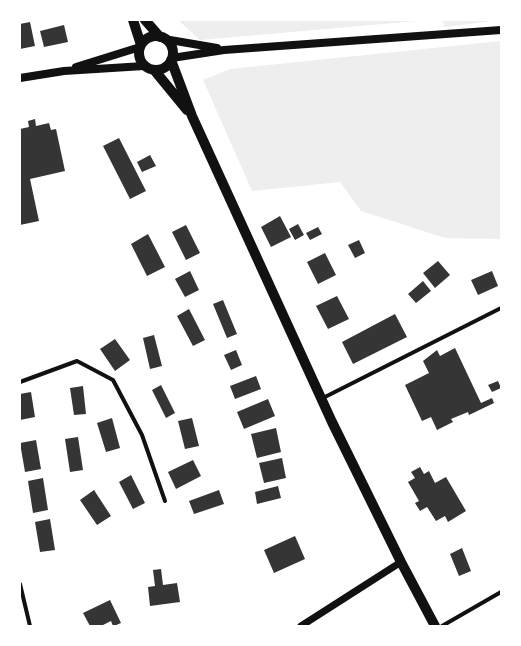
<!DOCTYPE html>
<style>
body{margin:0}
#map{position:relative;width:521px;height:646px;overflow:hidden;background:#fff;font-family:Montserrat,sans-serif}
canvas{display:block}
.frame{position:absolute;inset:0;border:21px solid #fff;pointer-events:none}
</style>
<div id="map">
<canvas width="521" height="646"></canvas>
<div class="frame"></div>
</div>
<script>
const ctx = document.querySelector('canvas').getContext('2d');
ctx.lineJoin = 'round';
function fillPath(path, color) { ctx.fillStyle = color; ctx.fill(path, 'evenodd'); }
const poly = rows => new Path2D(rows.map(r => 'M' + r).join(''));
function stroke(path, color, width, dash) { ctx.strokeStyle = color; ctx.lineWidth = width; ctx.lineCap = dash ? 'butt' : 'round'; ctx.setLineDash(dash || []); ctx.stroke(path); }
const green = poly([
 [178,20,428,20,200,40],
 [443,20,501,20,444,27],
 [501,41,501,239,445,238,361,211,340,182,252,191,203,80,230,69]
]);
const building = poly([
 [30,22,35,46,20,49,20,24],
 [64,25,68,42,44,47,40,31],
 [35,119,36,126,49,123,51,130,56,129,65,171,30,179,39,221,20,225,20,129,29,127,28,121],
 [119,138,146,191,130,199,103,146],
 [150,155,156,166,142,172,137,162],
 [280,216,291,237,271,247,261,227],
 [298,224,304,235,295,240,289,229],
 [186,225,200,253,186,260,172,232],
 [318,227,322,234,310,240,306,233],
 [148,234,165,267,147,276,131,244],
 [359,240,365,253,355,258,348,245],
 [325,253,336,275,318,284,307,262],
 [438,261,450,275,435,288,423,273],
 [190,271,199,290,185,297,175,279],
 [492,271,498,286,478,295,471,280],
 [423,281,431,291,416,303,408,294],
 [337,296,349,319,328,329,316,306],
 [223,300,237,334,227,338,213,304],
 [189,309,205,340,193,346,177,316],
 [395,314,407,337,353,364,342,342],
 [154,335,162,366,150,369,143,338],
 [115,339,130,360,115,371,100,349],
 [455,348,481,403,492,398,494,403,469,415,468,412,451,419,453,422,437,430,431,417,422,421,405,385,429,373,423,361,437,350,440,356],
 [236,350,242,365,231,370,224,355],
 [256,376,261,389,235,399,230,386],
 [498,381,501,388,492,392,488,385],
 [161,385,175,413,166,418,152,390],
 [83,386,86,414,74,415,70,388],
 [31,392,35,417,20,420,20,394],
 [268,399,275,416,244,429,237,412],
 [112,418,120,448,106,452,97,423],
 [192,418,199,446,185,449,178,421],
 [276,428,281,452,257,458,251,434],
 [78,437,83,470,70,472,65,439],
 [36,440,41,469,25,472,20,443],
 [282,458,286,478,264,483,259,463],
 [193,460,201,476,176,489,168,472],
 [420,467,424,474,429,471,435,483,446,477,466,511,448,522,445,516,436,521,427,507,420,511,415,503,419,501,408,482,415,478,411,472],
 [131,475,145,503,133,509,119,482],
 [43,478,48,510,33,513,28,481],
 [278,486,281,498,257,504,255,492],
 [94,490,111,516,97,525,80,500],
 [219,490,224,504,194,514,189,501],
 [50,519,55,550,40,552,35,522],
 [295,536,305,559,274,573,264,550],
 [462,548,471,571,459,576,450,554],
 [161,569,163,585,177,583,180,602,150,606,148,587,155,586,153,570],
 [110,600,121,623,114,626,113,626,111,621,101,626,90,626,83,613]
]);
const minor = poly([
 [20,382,77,361,113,380,142,435,165,501],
 [321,399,501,308],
 [20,584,30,626],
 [442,626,501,592]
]);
const tertiary = poly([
 [301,626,401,562]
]);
const secondary = poly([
 [164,39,217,48],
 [172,58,224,50,501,30],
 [76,67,140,47],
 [20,78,64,71,144,66]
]);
const trunk = poly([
 [133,20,141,45],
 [145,20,160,37],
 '139 53a17 17 0 1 1 34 0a17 17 0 1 1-34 0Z',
 [171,60,192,116,332,422,401,562,435,626],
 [155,71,187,110]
]);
fillPath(green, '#eee');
fillPath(building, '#353535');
stroke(minor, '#111', 4);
stroke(tertiary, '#111', 7);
stroke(secondary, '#111', 8);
stroke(trunk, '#111', 10);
</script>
